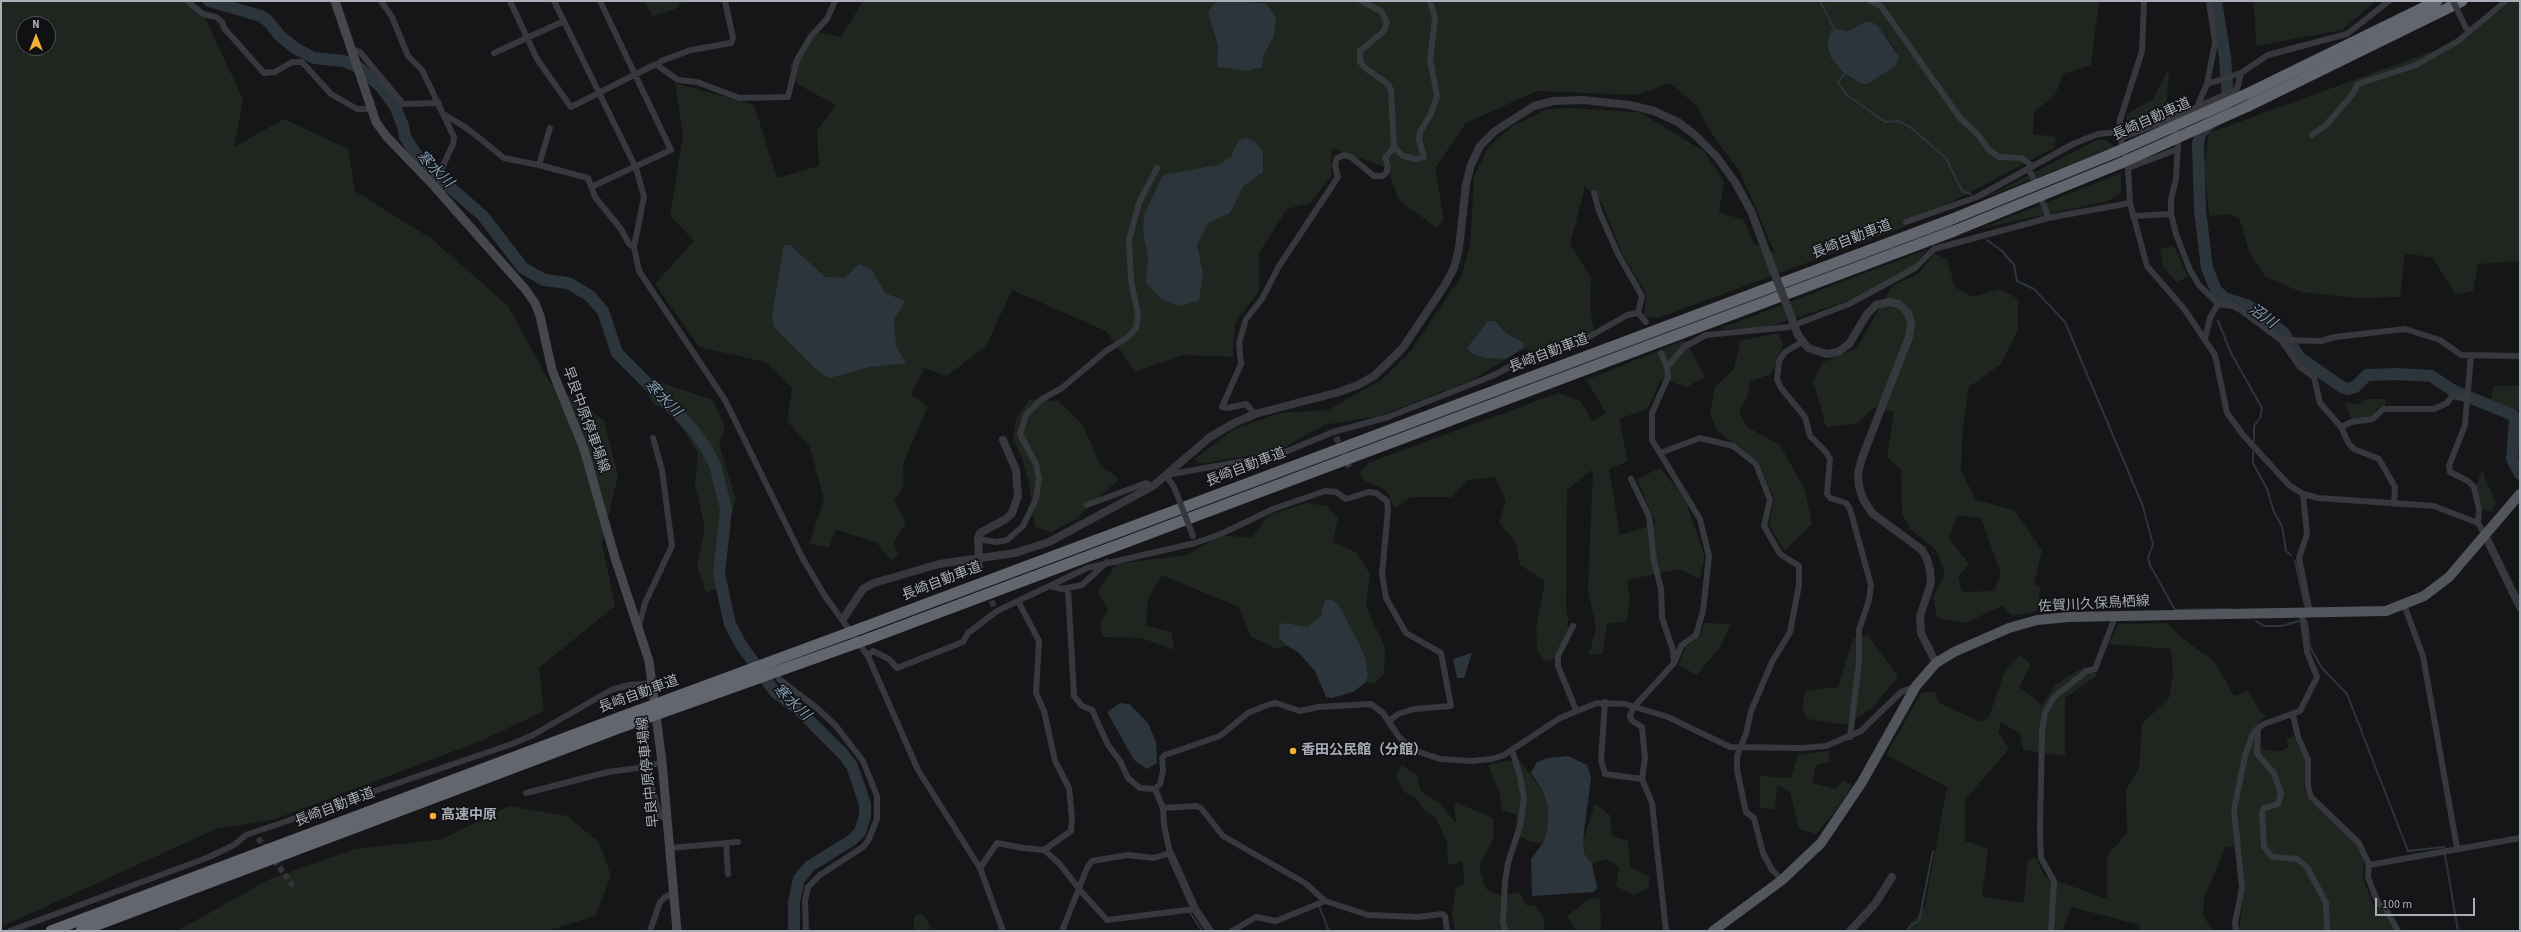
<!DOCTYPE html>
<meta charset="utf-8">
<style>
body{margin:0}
#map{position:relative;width:2521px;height:932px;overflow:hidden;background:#161618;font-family:"Source Sans 3",sans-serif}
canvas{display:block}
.frame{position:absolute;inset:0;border:2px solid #a8adb8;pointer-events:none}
.north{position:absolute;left:16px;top:16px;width:40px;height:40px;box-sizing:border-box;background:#111113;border:1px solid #4d4f55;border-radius:50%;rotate:0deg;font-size:11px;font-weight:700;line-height:16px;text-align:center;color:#a8adb8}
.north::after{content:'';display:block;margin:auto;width:14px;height:18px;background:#f2b134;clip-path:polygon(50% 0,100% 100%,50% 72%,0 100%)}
.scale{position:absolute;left:2375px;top:898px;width:100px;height:18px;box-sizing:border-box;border:2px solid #a8adb8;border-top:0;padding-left:5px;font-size:12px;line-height:14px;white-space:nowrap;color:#a8adb8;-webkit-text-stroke:3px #111113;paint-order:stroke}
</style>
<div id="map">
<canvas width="2521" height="932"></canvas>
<div class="frame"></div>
<div class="north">N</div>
<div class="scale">100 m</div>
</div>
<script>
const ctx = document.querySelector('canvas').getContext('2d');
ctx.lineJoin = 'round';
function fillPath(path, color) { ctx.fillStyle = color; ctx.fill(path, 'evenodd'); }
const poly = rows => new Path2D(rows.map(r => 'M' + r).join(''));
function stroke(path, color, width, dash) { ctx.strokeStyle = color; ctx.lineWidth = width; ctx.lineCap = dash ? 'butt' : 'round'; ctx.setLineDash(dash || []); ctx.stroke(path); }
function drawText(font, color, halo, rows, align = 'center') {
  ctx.font = font + ' "Source Sans 3","Noto Sans JP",sans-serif'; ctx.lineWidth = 3; ctx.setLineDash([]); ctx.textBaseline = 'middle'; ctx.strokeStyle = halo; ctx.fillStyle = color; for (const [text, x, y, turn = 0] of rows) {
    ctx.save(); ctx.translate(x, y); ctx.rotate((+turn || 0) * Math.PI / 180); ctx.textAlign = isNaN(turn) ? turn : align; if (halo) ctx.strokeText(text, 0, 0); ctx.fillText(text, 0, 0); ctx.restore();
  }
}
const green = poly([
 [1,1,193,1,206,20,243,99,234,147,284,119,348,149,355,191,432,239,508,306,550,383,604,420,618,475,602,544,615,606,539,668,544,711,483,740,276,819,216,829,3,926],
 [24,24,48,24,48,48,24,48],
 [644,1,684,1,675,9,652,16],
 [863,1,1223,1,1214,3,1266,3,1257,1,2099,1,2091,65,2063,74,2055,95,2034,112,2033,134,2056,137,2054,148,1904,227,1658,318,1644,317,1646,293,1622,253,1602,203,1585,187,1570,244,1591,277,1590,308,1594,331,1572,342,1537,352,1524,348,1522,342,1507,334,1495,321,1472,354,1485,358,1506,359,1472,380,1379,416,1324,425,1278,451,1200,464,1195,459,1232,430,1279,413,1328,410,1381,380,1411,351,1462,275,1470,245,1474,176,1488,148,1512,126,1548,109,1570,108,1639,112,1704,151,1724,182,1719,212,1744,220,1754,244,1775,253,1740,172,1710,131,1697,106,1670,83,1637,95,1537,91,1466,123,1435,168,1444,220,1437,228,1399,200,1387,168,1332,148,1331,177,1310,203,1287,209,1259,253,1259,291,1235,323,1233,357,1183,355,1135,372,1106,331,1012,290,986,346,947,376,924,368,911,395,928,406,903,464,904,485,894,500,906,523,894,542,898,555,891,560,876,542,836,530,829,547,809,544,824,499,810,447,787,421,792,388,765,362,699,347,655,284,694,241,670,216,683,136,675,83,754,105,777,178,819,166,817,130,836,105,797,84,790,66,814,31,841,37],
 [1867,22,1879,27,1897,52,1845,73,1831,58,1828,51,1827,46,1833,30,1838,29,1848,31],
 [2254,1,2376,1,2342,30,2256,46],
 [2512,1,2520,1,2520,261,2478,264,2473,291,2456,295,2433,258,2405,253,2400,297,2354,298,2301,292,2266,277,2249,252,2240,220,2231,214,2209,216,2204,166,2209,133,2463,40],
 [2169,68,2166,117,2135,131,2127,128,2127,114,2153,99],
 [2097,140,2106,140,2115,147,1984,198],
 [2121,173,2121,192,2108,201,1979,229],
 [2174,246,2188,277,2176,282,2163,266,2160,249],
 [1928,249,1910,269,1844,302,1763,328,1719,329],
 [1934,254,1947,259,1955,287,1972,297,2000,289,2018,299,2018,330,2001,364,1969,387,1963,425,1961,471,1976,500,2014,510,2042,550,2034,584,2040,588,2038,611,2013,616,2002,606,1965,623,1937,618,1933,597,1945,573,1936,550,1910,529,1902,513,1901,470,1887,457,1894,412,1873,408,1858,423,1826,427,1813,381,1823,362,1857,348,1892,286,1919,273],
 [1957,516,1981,518,2001,574,1994,591,1962,592,1958,577,1969,564,1949,538],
 [1778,333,1783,344,1771,374,1751,381,1747,398,1739,411,1747,427,1780,445,1805,490,1812,524,1784,551,1769,524,1774,499,1759,463,1717,431,1710,413,1715,387,1734,369,1740,341],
 [1685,340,1705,377,1687,387,1661,379,1648,409,1619,419,1628,461,1609,469,1620,535,1656,524,1637,479,1660,468,1684,497,1705,557,1699,579,1680,569,1627,580,1630,599,1627,621,1607,624,1603,654,1589,654,1596,629,1588,590,1593,469,1567,490,1566,606,1569,629,1555,658,1546,662,1537,650,1536,629,1545,581,1520,565,1516,543,1499,522,1506,501,1495,477,1468,480,1452,497,1411,497,1395,509,1386,490,1363,480,1360,472,1368,463,1558,393,1580,401,1593,421,1606,413,1586,380],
 [659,382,713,400,725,427,719,444,736,499,715,568,716,589,706,592,697,566,705,528,695,485,698,453,672,412,653,404,647,392],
 [2493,386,2520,386,2520,408,2516,412,2491,400],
 [1030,399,1059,401,1083,425,1100,465,1119,479,1075,520,1052,532,1035,527,1029,482,1022,458,1013,439,1016,419],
 [2366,399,2386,399,2385,406,2378,408,2372,417,2352,420,2345,403,2361,404],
 [2482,470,2496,503,2491,512,2482,509,2476,486],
 [1307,503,1327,506,1338,518,1333,542,1357,553,1370,574,1366,607,1385,647,1384,674,1374,684,1366,682,1368,675,1366,660,1346,618,1324,601,1321,616,1307,627,1286,623,1279,638,1287,646,1277,649,1250,636,1239,607,1162,575,1148,599,1146,626,1171,632,1175,650,1142,638,1103,637,1100,625,1108,609,1098,592,1116,564,1187,555,1219,536,1252,537,1269,515],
 [1704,623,1731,624,1720,647,1697,675,1678,665,1686,647,1700,635],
 [2167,623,2186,641,2215,662,2234,696,2247,691,2265,717,2257,724,2254,743,2265,750,2281,751,2288,747,2287,739,2294,736,2305,761,2306,777,2304,788,2309,800,2347,833,2360,848,2364,859,2363,877,2372,904,2383,910,2395,931,2239,931,2244,887,2241,848,2226,847,2204,898,2203,916,2214,931,2139,931,2140,925,2071,907,2062,931,1905,931,1925,906,1947,787,1886,755,1921,693,1936,692,1939,703,1981,722,1989,717,2005,670,2020,655,2031,664,2019,687,2042,705,2056,684,2084,667,2098,675,2065,698,2065,756,2023,750,2020,734,2001,722,1998,732,2009,749,1965,800,1965,841,1988,848,1982,897,2024,903,2027,863,2035,856,2044,876,2107,899,2107,856,2127,833,2126,790,2139,768,2142,724,2169,698,2173,674,2171,649,2108,644,2119,624],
 [1868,635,1898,677,1872,708,1845,725,1808,719,1802,709,1805,691,1838,687,1853,639],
 [1829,751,1829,762,1815,766,1813,783,1835,789,1844,780,1852,786,1835,812,1816,834,1799,829,1790,792,1777,785,1775,809,1760,808,1760,776,1791,778,1798,755],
 [1519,759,1543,792,1548,808,1547,831,1543,844,1529,841,1515,834,1517,815,1502,810,1499,792,1488,765],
 [1402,765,1417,775,1421,791,1440,804,1456,823,1454,802,1493,818,1494,838,1479,866,1486,889,1502,896,1520,892,1525,905,1534,905,1545,919,1543,931,1455,931,1452,913,1456,888,1465,883,1462,861,1448,865,1447,843,1435,816,1427,813,1415,797,1404,792,1396,775],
 [1595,804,1610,815,1612,836,1628,841,1630,866,1649,877,1649,888,1634,895,1616,886,1619,867,1606,859,1592,864,1584,853,1583,840],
 [509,806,567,816,599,842,611,876,595,916,546,931,177,931,270,879,355,849,443,839],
 [1600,898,1601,931,1577,931,1567,916,1589,899],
 [921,913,930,924,929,931,914,931,914,917]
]);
const water = poly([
 [1223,1,1266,3,1276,18,1274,36,1264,54,1262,67,1247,71,1217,67,1218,46,1208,12,1214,3],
 [1865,22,1872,22,1879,27,1899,57,1896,65,1868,84,1862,84,1843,72,1831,58,1827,46,1831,31,1838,29,1848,31],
 [1245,138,1254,141,1263,151,1263,172,1243,186,1230,213,1209,222,1197,245,1203,273,1199,301,1178,306,1160,298,1146,283,1148,256,1143,232,1144,215,1162,177,1166,174,1218,165,1231,157,1238,141],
 [784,245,790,245,825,277,845,278,859,264,872,270,885,293,905,301,894,320,896,346,906,363,869,367,830,378,821,374,774,327,772,316],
 [1488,321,1495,321,1507,334,1523,342,1524,348,1506,359,1485,358,1472,354,1467,348],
 [1331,599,1339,606,1358,641,1366,660,1368,675,1366,682,1353,692,1332,698,1326,697,1315,671,1298,652,1287,646,1279,638,1279,625,1286,623,1307,627,1321,616,1324,601],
 [1472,653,1464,678,1457,678,1453,659],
 [1120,703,1129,704,1148,723,1156,742,1157,763,1147,769,1134,760,1107,712],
 [1568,756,1587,765,1591,777,1583,840,1584,853,1592,864,1597,887,1594,892,1532,896,1531,859,1543,843,1547,831,1548,808,1543,791,1531,773,1537,762,1548,758]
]);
const stream = poly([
 [1820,1,1836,32],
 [1845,73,1838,83,1847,95,1885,122,1899,121,1910,127,1946,158,1962,191,1971,194],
 [1987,240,2002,251,2014,265,2017,281,2034,289,2065,322,2142,504,2153,544,2148,558,2150,565,2175,610,2230,609],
 [2218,321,2231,353,2262,408,2260,418,2254,426,2254,441],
 [2253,452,2253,463,2267,489,2274,512,2282,526,2286,551,2291,555],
 [2295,561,2305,606],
 [2256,621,2264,626,2281,626,2299,621],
 [2307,621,2310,647,2322,668,2347,694,2408,851,2444,847],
 [2445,855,2458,931],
 [1319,906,1329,931],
 [1189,911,1202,931],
 [1907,931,1911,925,1919,921,1933,851]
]);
const river = poly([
 [209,1,261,16,268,21,280,36,295,48,314,58,344,61,358,67,380,86,395,106,403,126,405,137,414,151,427,167,483,216,523,268,544,280,568,283,590,296,603,311,617,353,691,427,706,448,715,465,726,509,719,574,730,624,741,645,775,692,797,708,844,755,852,766,865,804,865,816,860,832,852,840,810,866,799,879,794,902,794,931],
 [2216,1,2225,57,2228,99,2218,115,2200,134,2198,144,2200,210,2207,268,2216,290,2224,298,2249,306,2283,332,2300,358,2342,387,2348,389,2355,387,2367,375,2397,374,2431,376,2454,391,2513,415,2515,420,2512,459,2520,474]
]);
const minorTunnel = poly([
 [2032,175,2045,208],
 [1336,437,1350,469],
 [989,592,994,608],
 [258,838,293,886]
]);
const minor = poly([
 [187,1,203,14,216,17,222,22,224,28,264,73,275,72,292,62,302,62,331,94,357,109,370,109],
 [381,1,392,17,408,56,422,70,454,137,453,144,434,186],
 [510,1,537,59,571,107,654,65,657,65,678,80,697,82,739,98,788,97,797,60,811,36,827,19,835,1],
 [554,1,636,168,644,197,634,247,639,271,725,400,803,559,825,596,868,656,918,770,980,868,1003,931],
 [1361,1,1381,11,1387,23,1383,32,1360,51,1360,61,1364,67,1389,85,1391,91,1394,147,1403,156,1416,159,1424,157,1419,140,1420,132,1431,114,1437,96,1430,59,1435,18,1430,1],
 [1870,1,1881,6,1960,118,1978,135,1989,150,1999,157,2022,158,2032,166],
 [2144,1,2142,51,2120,120,2119,132,2128,168,2130,203,2147,266,2185,310,2215,355,2227,413,2244,436,2289,485,2303,494,2318,498,2434,506,2478,523],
 [350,48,360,52,403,104,439,103],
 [494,53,564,21],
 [657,65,661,61,691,50,731,43,733,38,725,1],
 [2207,84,2241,73],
 [2197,107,2207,84,2215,43,2209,1],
 [445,115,468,129,504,158,539,165,588,178,595,197,621,229,629,244,634,247],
 [2171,119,2178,142,2176,179,2171,199,2171,214,2176,234,2190,270,2199,285,2218,304,2233,306,2242,311,2281,340,2321,341,2335,337,2405,329,2440,340,2461,355,2520,356],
 [2312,135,2326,125,2352,95,2358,84,2416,65,2458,41,2506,1],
 [2121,138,2171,119,2237,89,2241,73,2268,55,2347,34,2389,1],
 [539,165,550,128],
 [2128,168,2178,149],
 [2028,169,2032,175],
 [593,186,671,150,600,1],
 [1594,193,1599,211,1618,254,1642,296,1638,313],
 [2045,208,2048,218],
 [2133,216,2171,214],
 [1906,222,1977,197,2073,144,2098,134,2119,132],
 [2205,338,2210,318,2218,304],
 [2281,340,2300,367,2314,377,2320,403,2341,427,2349,444,2354,449,2379,459,2395,487,2394,504],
 [1802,342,1785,352,1779,361,1777,379,1781,388,1805,417,1810,436,1826,452,1830,459,1827,494,1830,498,1846,503,1850,509,1871,585,1869,600,1859,630,1859,662,1850,737],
 [1661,353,1667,367,1668,377,1652,413,1652,440,1700,519,1709,556,1703,611,1696,635,1682,645,1674,663,1634,707,1630,715,1631,720,1642,727,1645,758,1642,779,1652,803,1666,931],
 [2471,355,2465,425,2449,466,2450,472,2468,481,2474,487,2479,509,2478,523,2485,535],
 [1667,367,1684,347,1706,335,1789,327,1849,304,1915,268,1934,249,2048,218,2130,203],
 [1255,414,1246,404,1227,408,1222,407,1241,364,1239,343,1246,319,1262,299,1279,266,1338,177,1335,165,1337,158,1344,155,1351,157,1374,176,1382,176,1386,173,1388,166,1385,158,1394,147],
 [2341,427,2351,422,2373,419,2383,409,2434,409,2447,403,2452,396,2467,399],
 [1660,453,1700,438,1733,446,1756,464,1770,500,1764,526,1780,554,1799,566,1799,585,1790,632,1772,662,1751,711,1746,734,1737,756,1737,770,1746,812,1754,818,1763,853,1772,870,1782,880],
 [1631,479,1649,516,1654,561,1661,589,1662,618,1673,650,1674,662],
 [1174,487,1166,475,1278,455,1333,432,1388,417,1492,376,1521,361,1575,345,1627,315,1638,313,1646,322],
 [2303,494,2307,534,2299,558,2310,613],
 [1087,505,1146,483,1153,486],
 [978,539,996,542,1007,540,1023,526,1036,499,1039,479,1036,464,1020,434,1026,415,1042,399,1062,388,1106,351,1128,337,1136,328,1138,314,1131,281,1129,240,1139,203,1157,168],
 [979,558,980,570],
 [1050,586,1062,589,1082,585,1107,562],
 [1068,589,1074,696,1082,706,1092,710,1108,745,1120,761,1128,778,1140,788,1155,789,1160,784,1163,771,1162,758,1165,755,1220,736,1248,713,1270,704,1276,703,1300,711,1318,707,1371,704,1383,713,1399,737,1413,750,1440,759,1472,761,1492,759,1504,755,1560,718,1597,703,1625,704,1668,717,1730,747,1802,748,1826,746,1861,731,1901,692,1916,686],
 [1018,601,1039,641,1036,693,1044,711,1055,761,1069,788,1072,818,1071,831,1044,850],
 [2404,605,2423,656,2457,848],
 [639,626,645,603,672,546,662,470,653,438],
 [1573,626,1558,656,1558,666,1576,710],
 [868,656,873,651,889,659,897,668,963,642,968,633,997,611,1087,568,1195,543,1221,534,1273,509,1325,491,1336,492,1346,499,1369,492,1376,493,1387,501,1388,510,1382,574,1386,598,1406,633,1441,653,1451,706,1414,709,1398,714,1389,721],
 [779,679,818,709,836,726,863,761,877,796,877,819,868,841,863,847,820,875,808,887,805,901,806,931],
 [1605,702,1601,760,1605,774,1642,779],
 [2293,715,2298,737,2308,760,2308,786,2311,797,2359,843,2369,865,2368,877,2376,898,2379,904,2385,908,2398,931],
 [2258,728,2257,754,2274,773,2281,794,2278,804,2264,808,2262,812,2264,847,2272,857,2297,859,2307,867,2326,903,2327,931],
 [646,767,660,816,667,818],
 [526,793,608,772,646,767,662,762],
 [1163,808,1196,806,1201,808,1223,836,1305,883,1325,901],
 [726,843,728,874],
 [670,848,738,842],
 [2369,865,2520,838],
 [980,868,997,843,1023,848,1044,850,1059,863,1079,889,1107,920,1195,909],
 [10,931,209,857,234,845,246,835,512,744,533,735,611,690,629,685,654,683],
 [650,931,660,902,665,897,674,893],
 [1062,931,1087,868,1092,861,1128,855,1154,858,1170,853,1164,825,1163,808,1155,789],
 [1232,931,1256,917,1276,921,1325,901,1368,915,1418,917,1442,914,1445,916,1447,931],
 [1505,931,1503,922,1505,882,1508,863,1520,826,1524,799,1520,776,1512,750],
 [2051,931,2054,881,2041,858,2040,829,2042,732,2045,713,2054,697,2087,671,2095,669,2115,617],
 [2236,931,2235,923,2242,888,2234,810,2245,756,2252,736,2258,728,2264,724,2300,711,2317,677,2307,652,2302,613]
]);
const tertiary = poly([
 [1792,319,1798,335,1808,348,1827,354,1838,352,1849,344,1867,314,1876,305,1889,302,1899,304,1908,313,1911,323,1909,337,1862,458,1858,473,1859,486,1863,499,1872,513,1922,550,1927,559,1930,570,1931,583,1920,616,1921,633,1936,663],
 [2485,535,2520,607],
 [979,558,978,539,980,533,1006,519,1012,513,1018,496,1016,470,1003,440],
 [843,619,863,589,874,583,939,564,1015,553,1049,542,1153,486,1210,437,1234,423,1255,414,1339,392,1358,385,1374,376,1402,349,1445,285,1454,268,1459,249,1466,184,1471,165,1480,146,1495,131,1534,106,1554,101,1583,100,1630,105,1654,111,1678,122,1695,135,1716,156,1735,182,1751,211,1767,254],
 [1170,853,1195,909,1210,931],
 [1850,931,1875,904,1892,877]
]);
const secondary = poly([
 [335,1,376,122,386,136,434,186,525,289,535,303,540,316,552,370,584,449,615,558,649,661,662,762,677,931]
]);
const primary = poly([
 [1713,931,1782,880,1821,843,1862,782,1916,686,1936,663,1954,652,2009,628,2037,620,2069,617,2386,611,2424,596,2449,577,2520,494]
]);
const motorway = poly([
 [2249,93,2437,1],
 [2248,106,2462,1],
 [862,628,1950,220,2114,153],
 [868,639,1954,231,2121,163],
 [51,931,621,717],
 [81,931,624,726]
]);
const minorBridge = poly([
 [2453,1,2466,28],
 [1174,487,1193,536]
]);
const tertiaryBridge = poly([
 [1767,254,1792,319]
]);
const motorwayBridge = poly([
 [2114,153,2249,93],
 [2121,163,2248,106],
 [621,717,862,628],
 [624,726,868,639]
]);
const markers = [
 [1293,751,4,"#f2b134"],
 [433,816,4,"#f2b134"]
];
const streetNames = [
 ["長崎自動車道",2152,120,-24],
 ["長崎自動車道",1852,240,-21],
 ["長崎自動車道",1549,354,-21],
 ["早良中原停車場線",585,420,70],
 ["長崎自動車道",1246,468,-21],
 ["長崎自動車道",942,582,-21],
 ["佐賀川久保鳥栖線",2094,605,-3],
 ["長崎自動車道",639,695,-20],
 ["早良中原停車場線",649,772,-96],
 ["長崎自動車道",335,808,-21]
];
const poiNames = [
 ["香田公民館（分館）",1301,751],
 ["高速中原",441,816]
];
const waterNames = [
 ["寒水川",434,170,45],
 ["沼川",2262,317,35],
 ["寒水川",662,399,45],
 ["寒水川",791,703,43]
];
fillPath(green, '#1e261f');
fillPath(water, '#2c353c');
stroke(stream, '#2c353c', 2);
stroke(river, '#2c353c', 12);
stroke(minorTunnel, '#333438', 6, [6, 3]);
stroke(minor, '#37383d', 6);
stroke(tertiary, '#37383d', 8);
stroke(secondary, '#45474d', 9);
stroke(primary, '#53555c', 10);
stroke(motorway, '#63666e', 11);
stroke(minorBridge, '#37383d', 6);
stroke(tertiaryBridge, '#37383d', 8);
stroke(motorwayBridge, '#63666e', 11);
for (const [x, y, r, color] of markers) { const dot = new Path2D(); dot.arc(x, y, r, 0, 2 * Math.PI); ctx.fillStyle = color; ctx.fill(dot); stroke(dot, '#111113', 1.5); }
drawText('14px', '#a8adb8', '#111113', streetNames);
drawText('bold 14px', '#a8adb8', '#111113', poiNames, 'left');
drawText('italic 15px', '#7f9bb3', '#111113', waterNames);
</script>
